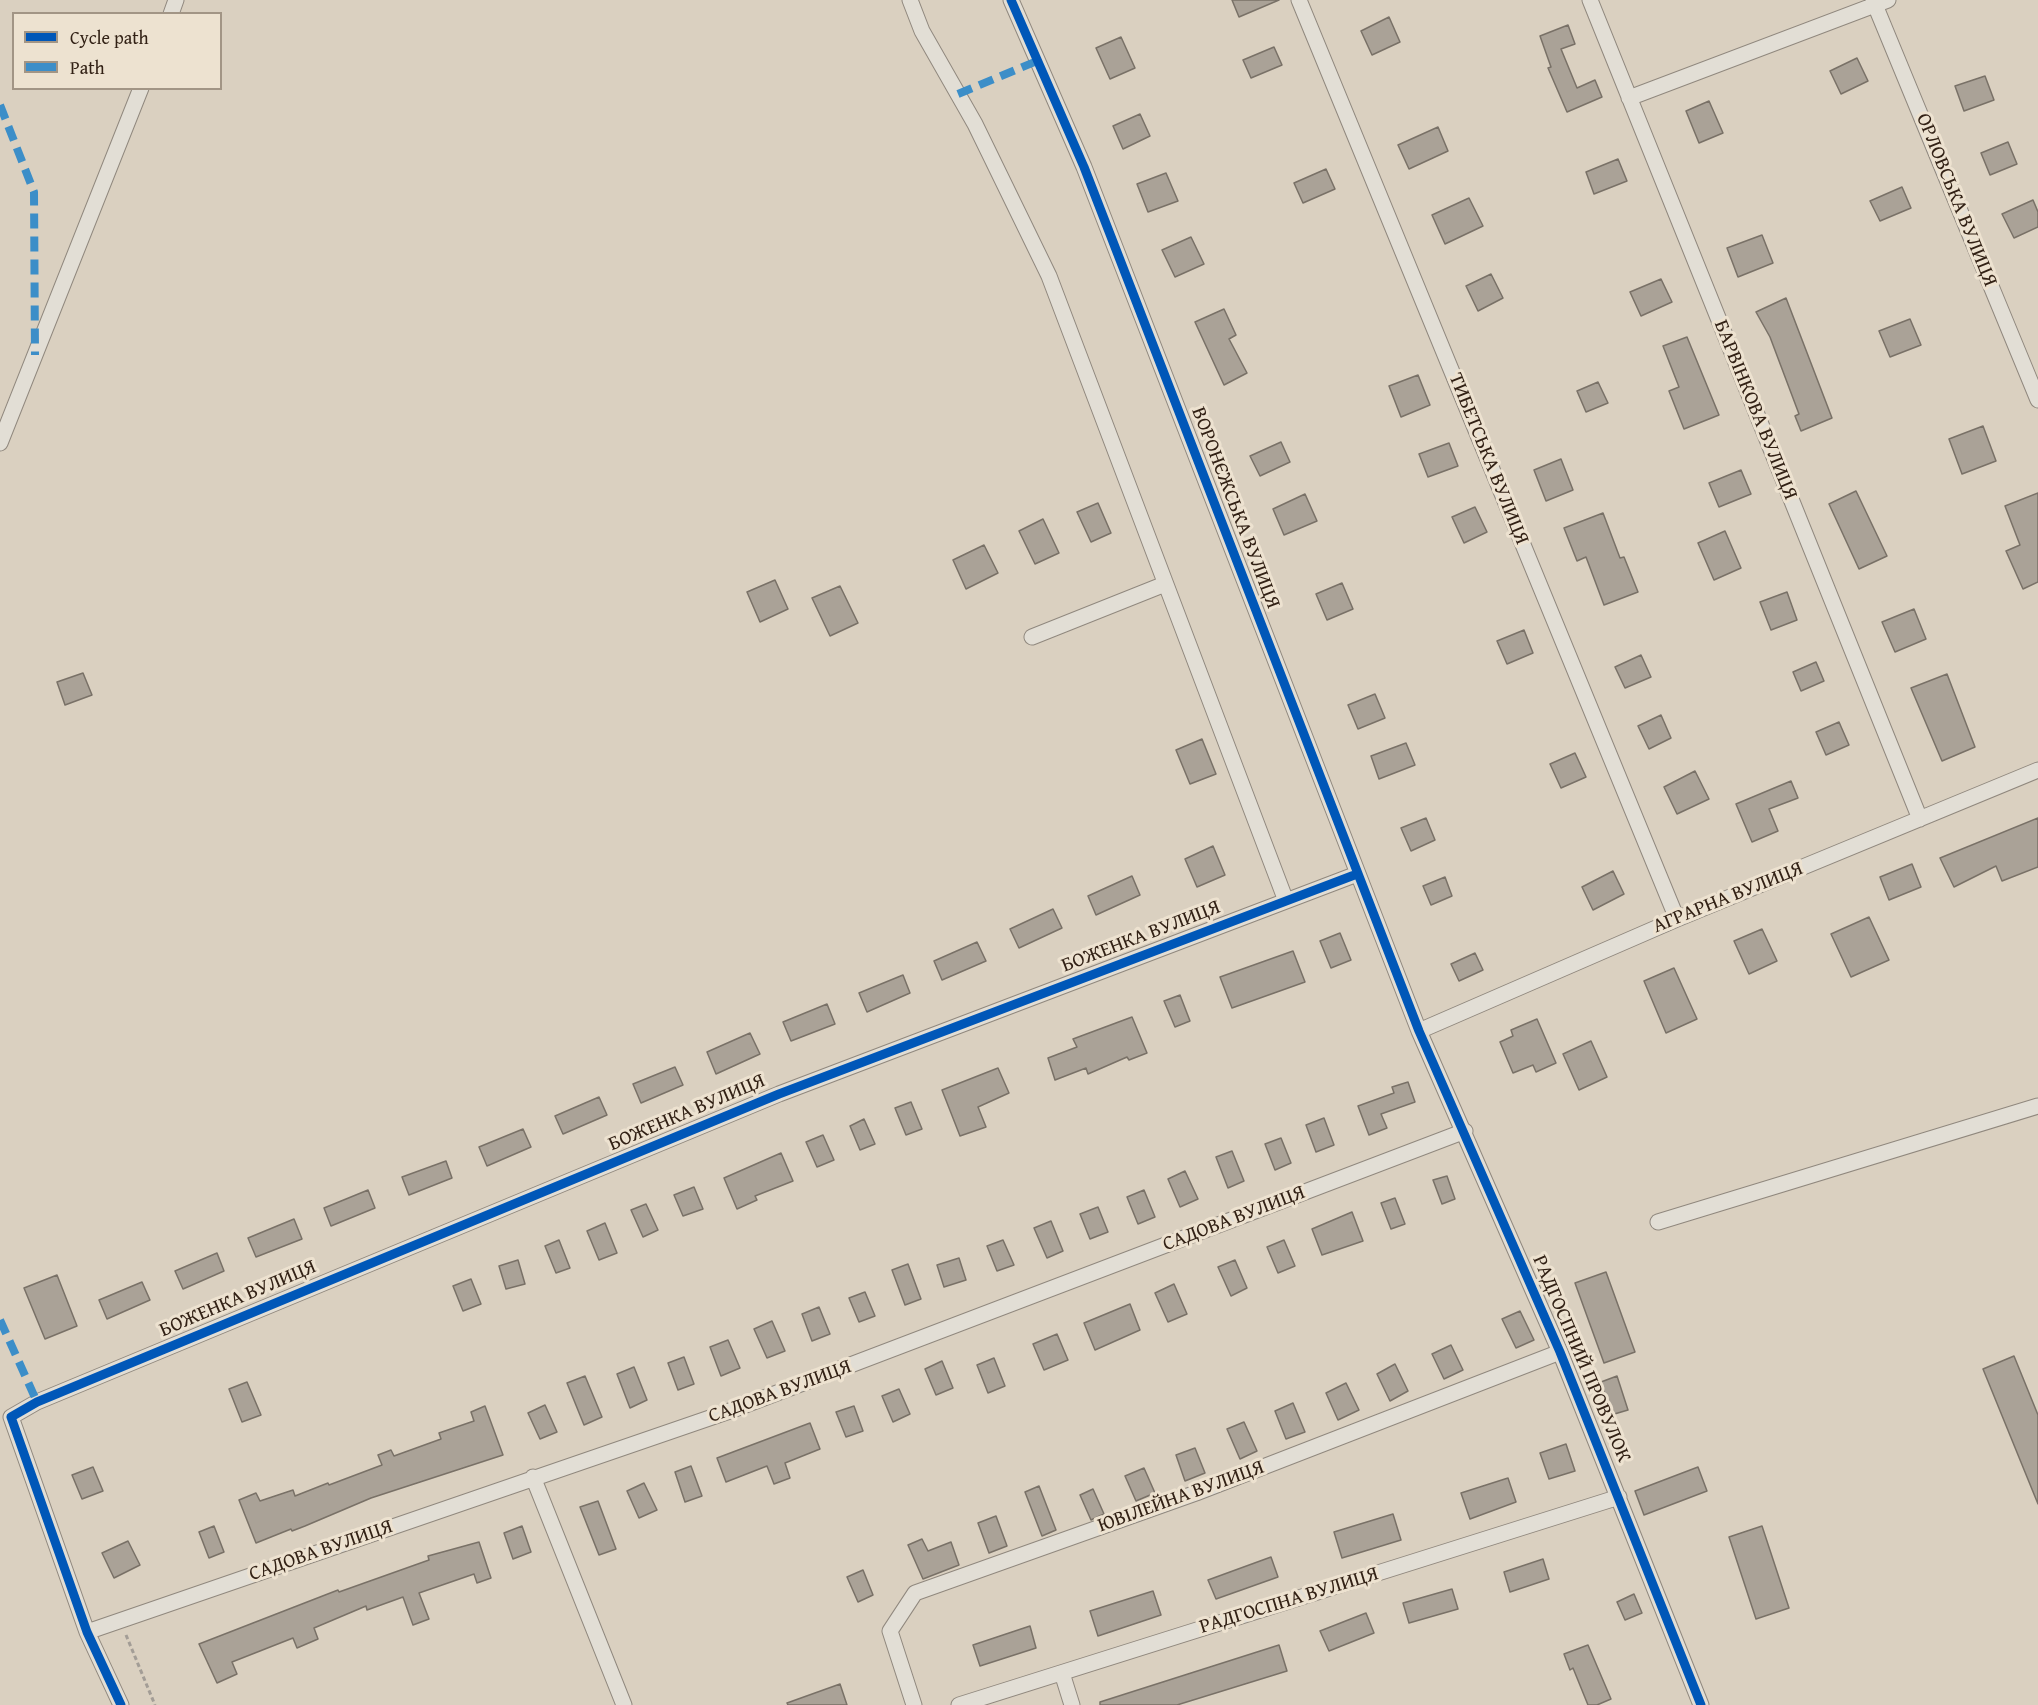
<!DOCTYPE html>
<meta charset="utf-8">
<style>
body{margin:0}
#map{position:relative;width:2038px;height:1705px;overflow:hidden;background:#dad0c0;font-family:"Gentium Book Plus",serif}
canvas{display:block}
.legend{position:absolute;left:12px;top:12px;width:210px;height:78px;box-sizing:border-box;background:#ede2d0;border:2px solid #a29585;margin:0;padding:8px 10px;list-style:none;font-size:18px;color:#322115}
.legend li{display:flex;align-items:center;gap:12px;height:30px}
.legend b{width:30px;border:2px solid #a29585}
</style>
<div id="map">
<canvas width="2038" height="1705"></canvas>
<ul class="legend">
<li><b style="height:8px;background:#0057b8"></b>Cycle path</li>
<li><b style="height:8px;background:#3c8ec8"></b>Path</li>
</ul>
</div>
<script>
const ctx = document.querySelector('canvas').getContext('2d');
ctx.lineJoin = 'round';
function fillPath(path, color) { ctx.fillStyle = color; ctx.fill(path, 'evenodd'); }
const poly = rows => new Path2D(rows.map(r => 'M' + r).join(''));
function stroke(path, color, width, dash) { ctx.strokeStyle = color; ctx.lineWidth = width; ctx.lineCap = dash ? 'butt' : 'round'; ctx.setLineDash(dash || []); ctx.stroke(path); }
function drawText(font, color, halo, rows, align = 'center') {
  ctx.font = font + ' "Gentium Book Plus",serif'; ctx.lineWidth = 6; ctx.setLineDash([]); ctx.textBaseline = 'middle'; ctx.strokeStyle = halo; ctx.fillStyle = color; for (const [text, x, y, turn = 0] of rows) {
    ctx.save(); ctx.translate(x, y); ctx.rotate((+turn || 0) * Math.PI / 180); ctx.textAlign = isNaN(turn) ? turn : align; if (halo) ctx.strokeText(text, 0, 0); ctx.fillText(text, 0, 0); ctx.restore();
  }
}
const building = poly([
 [1232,0,1279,0,1239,17,1232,0],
 [1389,17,1400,42,1372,55,1361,31,1389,17],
 [1568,25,1575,44,1561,49,1577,88,1595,80,1602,97,1567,112,1548,68,1551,67,1540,36,1568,25],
 [1121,37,1135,68,1110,79,1096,48,1121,37],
 [1274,47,1282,65,1251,78,1243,60,1274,47],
 [1857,58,1868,81,1841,94,1830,71,1857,58],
 [1985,76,1994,100,1964,111,1955,86,1985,76],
 [1709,101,1723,133,1699,143,1686,111,1709,101],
 [1140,114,1150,136,1123,149,1113,126,1140,114],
 [1438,127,1448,151,1409,169,1398,145,1438,127],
 [2008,142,2017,164,1990,175,1981,153,2008,142],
 [1618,159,1627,181,1594,194,1586,172,1618,159],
 [1326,169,1335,189,1303,203,1294,183,1326,169],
 [1166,173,1178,201,1148,212,1137,184,1166,173],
 [1902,187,1911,208,1880,221,1870,201,1902,187],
 [1469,198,1483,226,1445,244,1432,215,1469,198],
 [2033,200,2038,212,2038,227,2014,238,2002,214,2033,200],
 [1762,235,1773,263,1738,277,1727,248,1762,235],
 [1191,237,1204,264,1175,277,1162,250,1191,237],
 [1491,274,1503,298,1478,311,1466,286,1491,274],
 [1661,279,1672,302,1641,316,1630,292,1661,279],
 [1786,298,1832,418,1801,431,1795,416,1799,414,1770,337,1756,312,1786,298],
 [1224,309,1236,335,1229,339,1247,373,1224,385,1195,322,1224,309],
 [1910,319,1921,345,1890,357,1879,331,1910,319],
 [1687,337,1719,415,1684,429,1669,391,1679,387,1663,346,1687,337],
 [1418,375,1430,405,1401,417,1389,386,1418,375],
 [1598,382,1608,403,1586,412,1577,391,1598,382],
 [1983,426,1996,461,1962,474,1949,439,1983,426],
 [1281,442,1290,462,1260,476,1250,456,1281,442],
 [1449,443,1458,466,1428,477,1419,454,1449,443],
 [1561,459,1573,490,1546,501,1534,470,1561,459],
 [1741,470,1751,494,1719,507,1709,483,1741,470],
 [1856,491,1887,556,1859,569,1829,504,1856,491],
 [2038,493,2038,582,2023,589,2006,551,2020,545,2005,506,2038,493],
 [1305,494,1317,521,1284,535,1273,509,1305,494],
 [1098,503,1111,533,1091,542,1077,512,1098,503],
 [1475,507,1487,532,1464,543,1452,517,1475,507],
 [1603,513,1620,558,1624,557,1638,592,1604,605,1586,557,1577,561,1564,528,1603,513],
 [1043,519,1059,553,1035,564,1019,531,1043,519],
 [1725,531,1741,568,1714,580,1698,543,1725,531],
 [984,545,998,573,966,589,953,560,984,545],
 [775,580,788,609,760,622,747,592,775,580],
 [1342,583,1353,609,1327,620,1316,594,1342,583],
 [840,586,858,623,830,636,812,598,840,586],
 [1787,592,1797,620,1771,630,1760,602,1787,592],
 [1914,609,1926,639,1895,652,1882,622,1914,609],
 [1524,630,1533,653,1507,664,1497,641,1524,630],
 [1641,655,1651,677,1625,688,1615,667,1641,655],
 [1816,662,1824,681,1801,691,1793,672,1816,662],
 [83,673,92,695,65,705,57,682,83,673],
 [1947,674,1975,747,1942,761,1911,688,1947,674],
 [1375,694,1385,718,1358,729,1348,705,1375,694],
 [1661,715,1671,738,1649,749,1638,726,1661,715],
 [1839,722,1849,745,1826,755,1816,732,1839,722],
 [1202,739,1216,774,1190,784,1176,750,1202,739],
 [1406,743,1415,765,1379,779,1371,756,1406,743],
 [1575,753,1586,777,1561,788,1550,764,1575,753],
 [1695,771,1709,799,1677,814,1664,787,1695,771],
 [1791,781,1798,798,1769,809,1778,831,1752,842,1736,804,1791,781],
 [1426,818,1435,840,1411,851,1401,828,1426,818],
 [2038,818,2038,867,2002,881,1996,866,1954,887,1940,858,2038,818],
 [1213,846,1225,875,1197,887,1185,859,1213,846],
 [1912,864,1921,887,1889,900,1880,877,1912,864],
 [1613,871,1624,894,1593,910,1582,887,1613,871],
 [1132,876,1140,895,1096,915,1088,896,1132,876],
 [1445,877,1452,896,1431,905,1423,886,1445,877],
 [1053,909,1062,928,1019,948,1010,929,1053,909],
 [1869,917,1889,960,1851,977,1831,934,1869,917],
 [1762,929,1777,961,1749,974,1734,941,1762,929],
 [1340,933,1351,960,1331,968,1320,941,1340,933],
 [977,942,986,961,942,980,934,961,977,942],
 [1293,951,1305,982,1232,1008,1220,977,1293,951],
 [1475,953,1483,970,1459,981,1451,964,1475,953],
 [1674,968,1697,1019,1666,1033,1644,981,1674,968],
 [903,975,910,993,867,1012,859,993,903,975],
 [1180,995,1190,1021,1175,1027,1164,1001,1180,995],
 [827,1004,835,1024,791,1041,783,1022,827,1004],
 [1132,1017,1147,1053,1129,1060,1127,1057,1088,1074,1086,1068,1055,1080,1048,1058,1077,1047,1073,1039,1132,1017],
 [1537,1019,1556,1063,1536,1072,1533,1065,1513,1073,1500,1042,1513,1036,1511,1030,1537,1019],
 [750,1033,760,1054,716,1074,707,1052,750,1033],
 [1591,1041,1607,1077,1579,1090,1563,1054,1591,1041],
 [675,1067,683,1085,641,1103,633,1084,675,1067],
 [998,1068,1009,1093,978,1107,986,1127,960,1136,942,1090,998,1068],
 [1408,1082,1415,1102,1381,1114,1387,1128,1369,1135,1358,1106,1394,1093,1392,1087,1408,1082],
 [599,1097,607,1115,563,1134,555,1116,599,1097],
 [911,1102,922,1129,906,1135,895,1108,911,1102],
 [1324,1118,1334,1145,1316,1152,1306,1125,1324,1118],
 [864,1119,875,1144,860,1150,850,1126,864,1119],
 [523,1129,531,1147,487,1166,479,1147,523,1129],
 [823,1135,834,1160,817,1167,806,1142,823,1135],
 [1281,1138,1291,1163,1275,1170,1265,1144,1281,1138],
 [1232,1151,1244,1181,1228,1188,1216,1157,1232,1151],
 [781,1153,793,1181,755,1196,757,1200,737,1209,724,1178,781,1153],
 [446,1161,452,1178,409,1195,402,1177,446,1161],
 [1185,1171,1198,1199,1180,1207,1168,1179,1185,1171],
 [1447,1176,1455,1199,1442,1204,1433,1180,1447,1176],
 [694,1187,703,1209,683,1216,674,1195,694,1187],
 [368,1190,375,1208,331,1226,324,1208,368,1190],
 [1144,1190,1155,1217,1138,1224,1127,1197,1144,1190],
 [1395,1198,1405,1224,1391,1229,1381,1203,1395,1198],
 [646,1204,658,1230,643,1237,631,1210,646,1204],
 [1098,1207,1108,1232,1090,1239,1080,1214,1098,1207],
 [1352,1212,1363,1241,1322,1255,1312,1229,1352,1212],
 [294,1219,302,1239,256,1257,248,1238,294,1219],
 [1051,1221,1063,1251,1047,1258,1034,1228,1051,1221],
 [605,1223,617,1253,599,1260,587,1231,605,1223],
 [559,1240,570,1268,556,1273,545,1246,559,1240],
 [1003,1240,1014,1265,997,1271,987,1246,1003,1240],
 [1284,1240,1295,1266,1278,1273,1267,1247,1284,1240],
 [217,1253,224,1271,183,1289,175,1271,217,1253],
 [959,1258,966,1280,944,1287,937,1265,959,1258],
 [518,1260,525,1284,506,1289,499,1266,518,1260],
 [1235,1260,1247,1288,1231,1296,1218,1267,1235,1260],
 [908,1264,921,1299,905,1305,892,1270,908,1264],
 [1606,1272,1635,1352,1604,1363,1575,1283,1606,1272],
 [57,1275,77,1326,45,1339,24,1288,57,1275],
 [471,1279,481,1304,463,1311,453,1286,471,1279],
 [142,1282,150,1300,107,1319,99,1300,142,1282],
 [1174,1284,1187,1314,1168,1322,1155,1293,1174,1284],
 [865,1292,875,1316,859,1322,849,1298,865,1292],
 [1130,1304,1140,1330,1095,1350,1084,1323,1130,1304],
 [819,1307,830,1334,812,1341,802,1314,819,1307],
 [1520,1311,1534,1340,1516,1348,1502,1319,1520,1311],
 [772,1321,785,1351,767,1358,754,1329,772,1321],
 [1057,1334,1068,1360,1044,1370,1033,1344,1057,1334],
 [728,1340,740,1368,721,1376,710,1347,728,1340],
 [1451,1345,1463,1370,1444,1379,1432,1354,1451,1345],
 [2014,1356,2038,1415,2038,1504,1983,1369,2014,1356],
 [684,1357,694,1384,678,1390,668,1363,684,1357],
 [994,1358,1005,1386,988,1393,977,1365,994,1358],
 [942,1361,953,1388,936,1395,925,1369,942,1361],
 [1395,1364,1408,1391,1390,1401,1377,1374,1395,1364],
 [634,1367,647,1400,630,1408,617,1374,634,1367],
 [585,1376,602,1417,584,1425,567,1383,585,1376],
 [1617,1376,1628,1410,1611,1415,1601,1382,1617,1376],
 [247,1382,261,1415,242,1422,229,1389,247,1382],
 [1346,1383,1359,1410,1338,1420,1326,1393,1346,1383],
 [899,1389,910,1414,893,1422,882,1396,899,1389],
 [1293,1403,1305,1432,1286,1439,1275,1411,1293,1403],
 [545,1405,557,1432,540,1439,528,1413,545,1405],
 [485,1406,503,1455,371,1498,305,1526,292,1531,291,1529,256,1543,239,1500,256,1493,260,1501,293,1490,295,1496,328,1483,329,1485,382,1465,378,1455,391,1450,394,1456,441,1439,439,1433,474,1421,471,1412,485,1406],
 [854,1406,863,1431,846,1437,836,1412,854,1406],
 [1244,1422,1257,1451,1240,1459,1227,1429,1244,1422],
 [810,1423,820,1449,785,1463,790,1478,774,1484,767,1466,726,1482,717,1458,810,1423],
 [1566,1444,1575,1471,1549,1479,1540,1453,1566,1444],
 [1195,1448,1205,1473,1185,1481,1176,1455,1195,1448],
 [691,1466,702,1496,685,1502,675,1472,691,1466],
 [93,1467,103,1491,82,1499,72,1475,93,1467],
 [1698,1467,1707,1491,1644,1515,1635,1491,1698,1467],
 [1144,1468,1155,1493,1136,1501,1125,1476,1144,1468],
 [1508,1478,1516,1502,1470,1519,1461,1493,1508,1478],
 [644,1483,657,1510,639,1518,627,1491,644,1483],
 [1039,1486,1056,1530,1042,1536,1025,1492,1039,1486],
 [1093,1489,1104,1514,1091,1520,1080,1495,1093,1489],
 [598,1501,616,1549,599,1555,580,1507,598,1501],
 [1393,1514,1401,1540,1342,1558,1334,1532,1393,1514],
 [996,1516,1007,1546,989,1553,978,1523,996,1516],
 [214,1526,224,1552,209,1558,199,1532,214,1526],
 [522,1526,531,1552,513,1559,504,1533,522,1526],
 [1762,1526,1789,1608,1756,1619,1729,1537,1762,1526],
 [922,1539,928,1551,951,1542,959,1565,923,1579,908,1545,922,1539],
 [128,1541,140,1565,114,1578,102,1553,128,1541],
 [479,1542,491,1578,477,1583,474,1574,419,1593,429,1619,413,1625,403,1597,367,1610,366,1606,314,1628,318,1639,297,1648,293,1638,232,1662,237,1674,217,1683,199,1644,338,1590,339,1592,429,1560,428,1556,479,1542],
 [1271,1557,1278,1577,1216,1599,1208,1580,1271,1557],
 [1543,1559,1549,1579,1510,1592,1504,1572,1543,1559],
 [863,1570,873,1595,858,1602,847,1577,863,1570],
 [1452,1589,1458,1609,1409,1623,1403,1603,1452,1589],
 [1153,1591,1161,1615,1098,1636,1090,1611,1153,1591],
 [1634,1594,1642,1613,1625,1620,1617,1602,1634,1594],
 [1366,1613,1374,1633,1329,1651,1320,1631,1366,1613],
 [1030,1626,1036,1648,980,1666,973,1645,1030,1626],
 [1279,1645,1287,1671,1177,1705,1100,1705,1100,1702,1279,1645],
 [1588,1645,1611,1699,1597,1705,1588,1705,1573,1668,1570,1670,1564,1654,1588,1645],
 [840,1684,847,1705,788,1705,787,1703,840,1684]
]);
const path = poly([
 [126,1635,155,1705]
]);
const minor = poly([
 [910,0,922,31,975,124,1049,276,1286,901],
 [1011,0,1084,167,1419,1031,1560,1352,1701,1705],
 [1299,0,1677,919],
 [1590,0,1920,819],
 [1873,0,2038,400],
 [171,14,176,0],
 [1629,98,1888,0],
 [0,443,141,88],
 [1032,637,1165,584],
 [1419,1031,1677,919,2038,770],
 [1658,1222,2038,1106],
 [533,1477,624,1705],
 [87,1632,727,1412,1465,1131],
 [1062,1673,1072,1705],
 [121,1705,87,1632,11,1417,37,1402,779,1094,1357,874],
 [914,1705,890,1631,915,1593,1196,1493,1560,1352],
 [959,1705,1619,1497]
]);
const quiet = poly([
 [958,94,1037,61],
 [0,105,34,192,35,355],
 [0,1320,37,1402]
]);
const cycleway = poly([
 [1011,0,1084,167,1419,1031,1560,1352,1701,1705],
 [121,1705,87,1632,11,1417,37,1402,779,1094,1357,874]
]);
const streetNames = [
 ["ОРЛОВСЬКА ВУЛИЦЯ",1956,200,68],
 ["БАРВІНКОВА ВУЛИЦЯ",1755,410,68],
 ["ТИБЕТСЬКА ВУЛИЦЯ",1488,459,68],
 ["ВОРОНЄЖСЬКА ВУЛИЦЯ",1235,508,69],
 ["АГРАРНА ВУЛИЦЯ",1728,898,-22],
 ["БОЖЕНКА ВУЛИЦЯ",1141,937,-21],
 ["БОЖЕНКА ВУЛИЦЯ",687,1113,-23],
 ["САДОВА ВУЛИЦЯ",1234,1219,-21],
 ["БОЖЕНКА ВУЛИЦЯ",238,1299,-23],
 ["РАДГОСПНИЙ ПРОВУЛОК",1581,1359,67],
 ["САДОВА ВУЛИЦЯ",780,1392,-20],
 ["ЮВІЛЕЙНА ВУЛИЦЯ",1181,1497,-20],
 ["САДОВА ВУЛИЦЯ",321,1551,-19],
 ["РАДГОСПНА ВУЛИЦЯ",1289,1601,-17]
];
fillPath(building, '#aaa297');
stroke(building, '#797167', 1.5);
stroke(minor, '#90887e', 17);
stroke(path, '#a39d96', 3, [4.5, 3]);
stroke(minor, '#e2ded5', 15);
stroke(quiet, '#3c8ec8', 8, [15, 8]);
stroke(cycleway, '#0057b8', 9);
drawText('20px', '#322115', '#ede2d0', streetNames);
</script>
